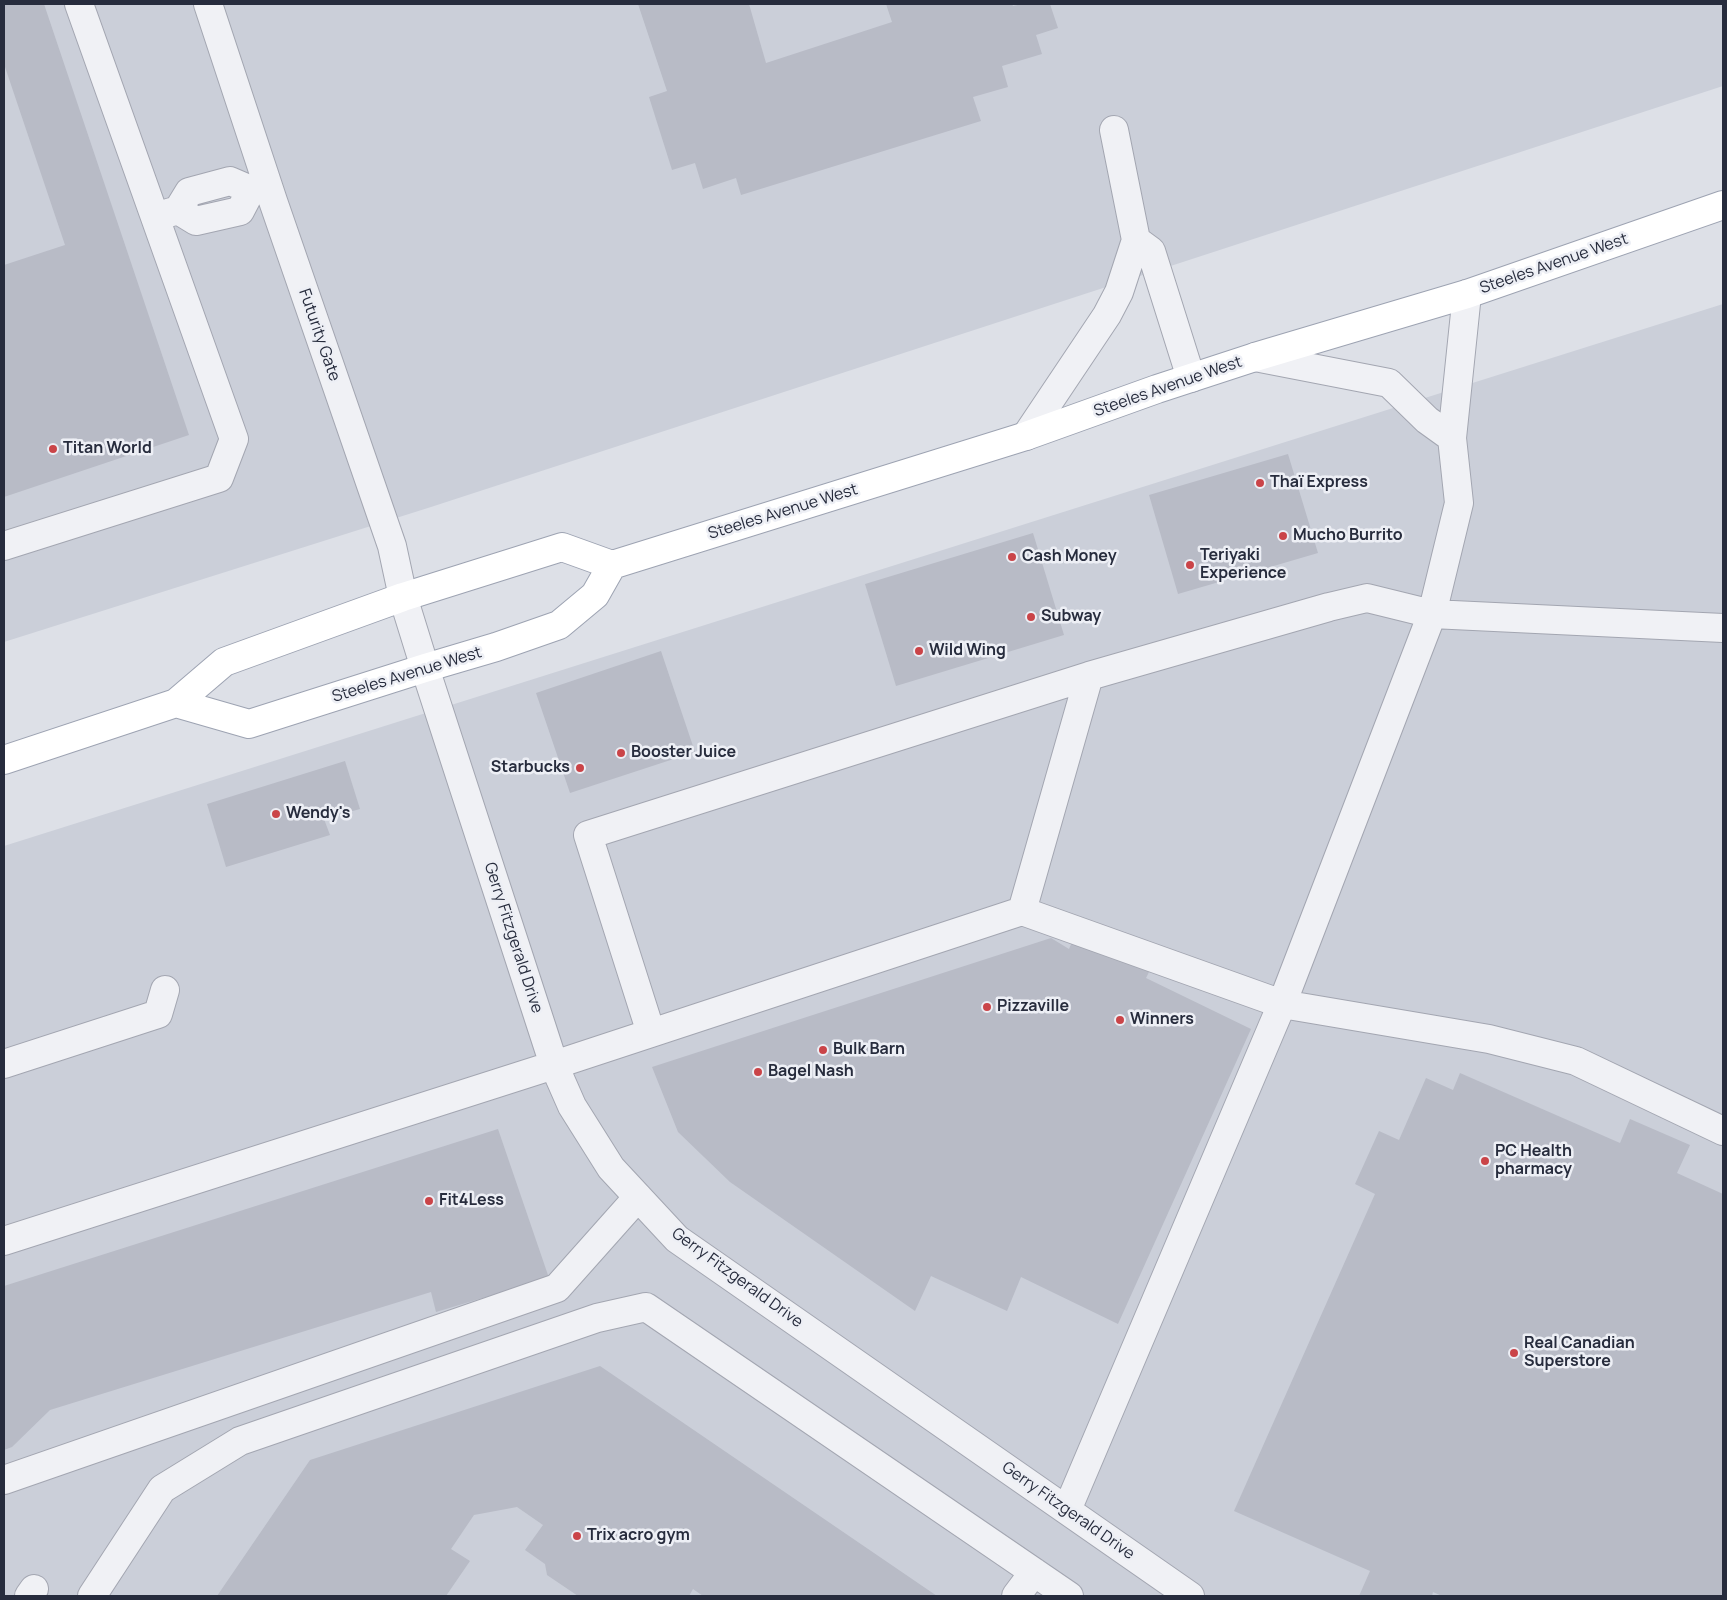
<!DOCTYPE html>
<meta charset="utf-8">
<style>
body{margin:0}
#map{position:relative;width:1727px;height:1600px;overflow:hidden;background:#dde0e7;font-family:Manrope,sans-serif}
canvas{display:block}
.frame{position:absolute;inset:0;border:5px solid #272c3d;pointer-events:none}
</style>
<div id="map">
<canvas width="1727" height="1600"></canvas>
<div class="frame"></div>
</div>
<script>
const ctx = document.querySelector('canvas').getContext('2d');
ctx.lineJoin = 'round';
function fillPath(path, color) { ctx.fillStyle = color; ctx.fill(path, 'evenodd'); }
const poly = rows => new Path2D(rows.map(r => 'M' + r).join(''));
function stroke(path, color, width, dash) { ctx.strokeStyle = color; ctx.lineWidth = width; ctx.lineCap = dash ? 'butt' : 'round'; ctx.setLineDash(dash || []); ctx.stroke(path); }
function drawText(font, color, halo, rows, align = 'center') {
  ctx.font = font + ' Manrope,sans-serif'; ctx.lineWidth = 5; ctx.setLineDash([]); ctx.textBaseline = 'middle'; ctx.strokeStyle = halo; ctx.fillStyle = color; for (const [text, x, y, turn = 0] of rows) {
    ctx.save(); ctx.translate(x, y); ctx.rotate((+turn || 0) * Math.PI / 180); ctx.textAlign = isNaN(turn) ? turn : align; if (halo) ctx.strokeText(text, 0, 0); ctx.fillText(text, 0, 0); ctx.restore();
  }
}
const built = poly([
 [4,4,1723,4,1723,86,431,507,4,642],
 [1723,304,1723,1596,4,1596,4,846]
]);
const building = poly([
 [4,4,44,4,189,435,4,497,4,265,65,245,4,64],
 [638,4,749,4,766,63,892,22,886,4,1012,4,1013,6,1022,4,1050,4,1058,28,1036,35,1042,54,1002,66,1008,87,973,97,981,121,741,195,736,178,703,189,695,163,672,170,649,97,667,91],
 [1288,454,1318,553,1178,594,1149,495],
 [1033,533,1064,635,896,686,865,584],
 [661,651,695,752,570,793,536,693],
 [345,761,360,809,324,819,330,835,226,867,207,804],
 [1075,935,1151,968,1146,978,1251,1029,1118,1324,1021,1277,1007,1311,931,1276,915,1311,730,1182,678,1132,652,1067,1051,938,1069,949],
 [1460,1073,1620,1143,1630,1119,1690,1145,1677,1173,1723,1194,1723,1596,1442,1596,1433,1592,1432,1596,1359,1596,1370,1571,1234,1511,1375,1194,1355,1184,1379,1131,1399,1140,1426,1078,1453,1090],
 [498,1129,549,1278,436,1312,431,1292,50,1410,12,1447,4,1450,4,1286],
 [600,1366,937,1596,703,1596,693,1589,689,1596,578,1596,547,1575,545,1564,525,1550,543,1525,517,1507,474,1515,451,1549,470,1561,446,1596,217,1596,310,1460]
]);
const minor = poly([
 [208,4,273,201,392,546,403,597,425,668,554,1065,572,1106,611,1168,677,1239,1190,1596],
 [178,210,196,221,240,211,251,190,267,185],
 [155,217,178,210,189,192,230,181,251,190],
 [1136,240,1151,251,1191,378],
 [1255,357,1389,383,1427,420,1452,438],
 [1026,436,1107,315,1119,292,1136,240,1114,130],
 [4,546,219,478,234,439,79,4],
 [1022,911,1089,676,1329,607,1367,598,1432,614,1723,628],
 [651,1033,588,835,1089,676],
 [4,1064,158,1014,165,990],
 [4,1241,554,1065,1022,911,1282,1004,1489,1039,1576,1061,1723,1131],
 [4,1480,557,1288,638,1197],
 [1067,1510,1282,1004,1432,614,1459,503,1452,438,1467,294],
 [29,1596,34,1589],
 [92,1596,162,1489,240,1441,597,1318,646,1307,1069,1596],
 [1016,1596,1034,1572]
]);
const major = poly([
 [176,703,249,724,425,668,496,647,559,625,595,595,612,565],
 [4,760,176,703,224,662,403,597,562,547,612,565,1026,436,1157,389,1255,357,1467,294,1723,205]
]);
const markers = [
 [53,449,5,"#ca4448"],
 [1260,483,5,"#ca4448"],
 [1283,536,5,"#ca4448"],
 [1012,557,5,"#ca4448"],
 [1190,565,5,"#ca4448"],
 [1031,617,5,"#ca4448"],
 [919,651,5,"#ca4448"],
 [621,753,5,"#ca4448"],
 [580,768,5,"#ca4448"],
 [276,814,5,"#ca4448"],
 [987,1007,5,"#ca4448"],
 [1120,1020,5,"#ca4448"],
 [823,1050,5,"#ca4448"],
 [758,1072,5,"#ca4448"],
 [1485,1161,5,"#ca4448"],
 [429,1201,5,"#ca4448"],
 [1514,1353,5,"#ca4448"],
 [577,1536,5,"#ca4448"]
];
const streetNames = [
 ["Steeles Avenue West",1554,264,-19],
 ["Futurity Gate",319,335,71],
 ["Steeles Avenue West",1168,387,-19],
 ["Steeles Avenue West",783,512,-17],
 ["Steeles Avenue West",407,675,-17],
 ["Gerry Fitzgerald Drive",513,938,72],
 ["Gerry Fitzgerald Drive",737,1278,36],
 ["Gerry Fitzgerald Drive",1068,1511,35]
];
const poiNames = [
 ["Titan World",63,449],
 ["Thaï Express",1270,483],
 ["Mucho Burrito",1293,536],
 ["Teriyaki",1200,556],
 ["Experience",1200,574],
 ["Cash Money",1022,557],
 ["Subway",1041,617],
 ["Wild Wing",929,651],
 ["Booster Juice",631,753],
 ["Starbucks",570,768,"right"],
 ["Wendy's",286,814],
 ["Pizzaville",997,1007],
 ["Winners",1130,1020],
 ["Bulk Barn",833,1050],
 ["Bagel Nash",768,1072],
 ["PC Health",1495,1152],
 ["pharmacy",1495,1170],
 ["Fit4Less",439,1201],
 ["Real Canadian",1524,1344],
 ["Superstore",1524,1362],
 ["Trix acro gym",587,1536]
];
fillPath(built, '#cbcfd9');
fillPath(building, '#b8bbc6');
stroke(minor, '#a3a6b1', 30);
stroke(major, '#9da3b2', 30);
stroke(minor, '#f0f1f5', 28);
stroke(major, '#fff', 28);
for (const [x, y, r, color] of markers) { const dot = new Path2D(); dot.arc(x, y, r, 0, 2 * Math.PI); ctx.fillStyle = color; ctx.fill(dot); stroke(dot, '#edeff5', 2); }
drawText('16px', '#272c3d', '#edeff5', streetNames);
drawText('bold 16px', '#272c3d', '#edeff5', poiNames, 'left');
</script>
